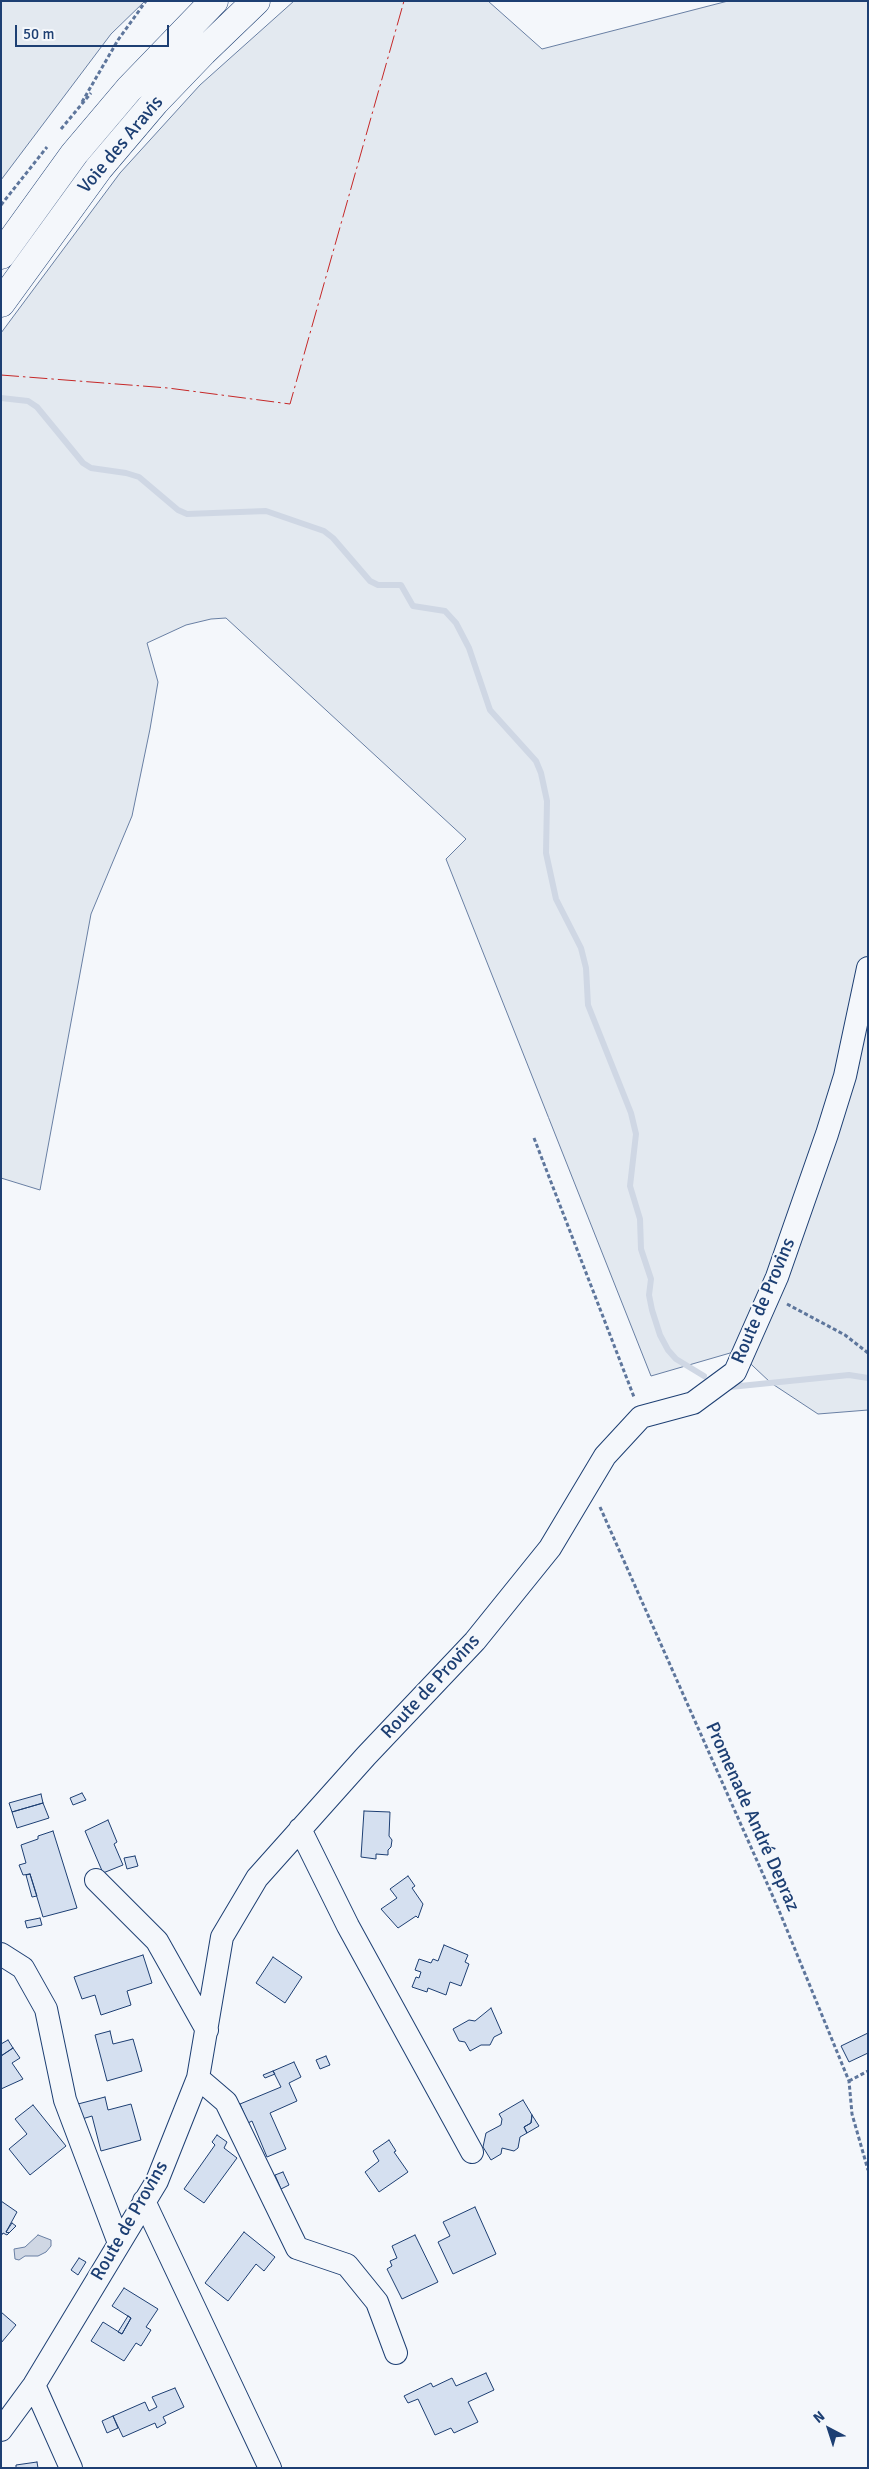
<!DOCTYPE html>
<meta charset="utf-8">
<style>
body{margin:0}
#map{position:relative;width:869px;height:2469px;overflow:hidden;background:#f4f7fb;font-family:Signika,sans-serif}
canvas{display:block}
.frame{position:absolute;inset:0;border:2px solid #1d3f73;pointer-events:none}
.north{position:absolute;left:804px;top:2404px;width:50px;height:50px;-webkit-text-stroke:4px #f4f7fb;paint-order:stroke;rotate:320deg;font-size:14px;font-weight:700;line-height:20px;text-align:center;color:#1d3f73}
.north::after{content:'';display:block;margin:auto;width:18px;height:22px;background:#1d3f73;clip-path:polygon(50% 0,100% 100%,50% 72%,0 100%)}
.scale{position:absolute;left:15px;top:25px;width:154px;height:22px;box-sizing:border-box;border:2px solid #1d3f73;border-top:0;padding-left:6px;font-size:15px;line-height:18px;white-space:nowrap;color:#1d3f73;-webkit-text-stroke:4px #f4f7fb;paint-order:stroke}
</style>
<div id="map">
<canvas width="869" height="2469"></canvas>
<div class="frame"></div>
<div class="north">N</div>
<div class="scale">50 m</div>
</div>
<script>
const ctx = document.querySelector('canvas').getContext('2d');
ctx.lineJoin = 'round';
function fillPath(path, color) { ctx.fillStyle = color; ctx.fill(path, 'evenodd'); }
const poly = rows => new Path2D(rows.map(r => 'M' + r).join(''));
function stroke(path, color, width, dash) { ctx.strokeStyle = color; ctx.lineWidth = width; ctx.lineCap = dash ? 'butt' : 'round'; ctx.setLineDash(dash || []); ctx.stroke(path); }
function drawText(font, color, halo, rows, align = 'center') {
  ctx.font = font + ' Signika,sans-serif'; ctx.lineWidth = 4; ctx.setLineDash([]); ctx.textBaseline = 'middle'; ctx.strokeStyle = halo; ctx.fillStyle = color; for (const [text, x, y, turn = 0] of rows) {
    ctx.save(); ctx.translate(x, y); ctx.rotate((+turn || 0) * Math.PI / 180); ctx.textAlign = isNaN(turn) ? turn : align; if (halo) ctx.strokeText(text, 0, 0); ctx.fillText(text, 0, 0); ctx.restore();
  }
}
const green = poly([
 [1,1,145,1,111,34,1,180,1,1],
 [294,1,488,1,542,49,728,1,868,1,868,1410,818,1414,771,1383,737,1351,651,1376,446,859,466,839,226,618,211,619,186,625,147,643,158,682,150,729,132,816,91,914,40,1190,1,1178,1,333,120,173,200,85,294,1]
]);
const water = poly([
 [38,2235,51,2240,51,2246,46,2252,38,2256,25,2256,19,2260,15,2259,14,2249,25,2247,38,2235]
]);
const stream = poly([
 [1,398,28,401,37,407,83,463,91,468,126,473,139,477,178,510,187,514,266,511,324,531,333,538,370,581,378,585,401,585,413,606,445,611,456,623,469,648,490,710,536,761,541,773,547,801,546,853,556,899,581,948,586,968,588,1005,631,1113,636,1134,630,1186,640,1219,641,1249,651,1279,649,1295,652,1310,660,1335,668,1350,676,1359,704,1376],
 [730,1387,849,1375,868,1378]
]);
const building = poly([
 [82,1793,86,1800,73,1805,70,1798,82,1793],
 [41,1794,43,1803,12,1812,9,1803,41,1794],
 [43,1803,49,1818,17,1828,12,1812,43,1803],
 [364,1811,390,1812,389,1836,392,1840,391,1847,388,1850,388,1855,376,1854,376,1859,361,1857,364,1811],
 [108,1820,117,1842,114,1844,123,1865,103,1873,85,1831,108,1820],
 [53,1831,77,1908,43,1917,30,1874,23,1875,19,1865,26,1863,21,1845,38,1839,38,1836,53,1831],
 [135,1856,138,1866,127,1869,124,1858,135,1856],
 [30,1874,37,1896,32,1897,26,1875,30,1874],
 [408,1876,415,1886,412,1888,423,1904,418,1918,416,1916,398,1928,381,1909,397,1898,390,1889,408,1876],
 [40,1918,42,1925,27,1928,25,1921,40,1918],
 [444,1945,468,1955,465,1962,469,1964,461,1986,450,1982,446,1995,428,1988,427,1992,412,1987,416,1977,419,1978,421,1972,415,1970,419,1959,431,1963,433,1959,438,1961,444,1945],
 [143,1955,152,1983,127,1991,131,2005,101,2015,95,1995,82,1999,74,1977,143,1955],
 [273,1957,302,1977,285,2003,256,1983,273,1957],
 [491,2008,502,2033,494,2037,490,2045,481,2045,470,2051,465,2042,459,2041,453,2029,469,2020,475,2021,491,2008],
 [110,2031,113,2044,133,2039,142,2071,107,2081,95,2035,110,2031],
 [868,2033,868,2053,849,2062,841,2046,868,2033],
 [8,2040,13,2048,1,2056,1,2044,8,2040],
 [13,2048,20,2058,12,2063,23,2079,1,2089,1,2056,13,2048],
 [326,2056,330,2065,320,2069,316,2060,326,2056],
 [294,2062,301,2077,289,2083,297,2101,270,2113,286,2149,267,2157,252,2121,248,2123,240,2104,281,2087,273,2071,294,2062],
 [273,2071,275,2074,265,2078,263,2075,273,2071],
 [105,2097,108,2110,131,2104,141,2140,101,2151,92,2116,82,2119,78,2104,105,2097],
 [523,2100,532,2115,531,2123,524,2127,527,2133,520,2137,518,2148,514,2151,502,2148,501,2154,491,2160,483,2147,486,2133,501,2125,502,2119,499,2114,523,2100],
 [33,2105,66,2146,30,2175,9,2149,27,2134,15,2119,33,2105],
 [532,2115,539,2126,527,2133,524,2127,531,2123,532,2115],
 [217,2135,227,2142,224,2148,237,2158,204,2203,184,2189,215,2145,212,2142,217,2135],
 [389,2140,396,2151,394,2152,408,2172,379,2192,365,2172,379,2161,373,2151,389,2140],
 [283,2172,289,2185,281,2189,275,2175,283,2172],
 [1,2201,17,2212,6,2232,9,2233,7,2235,3,2233,1,2236,1,2201],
 [475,2207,496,2254,453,2274,438,2242,450,2236,443,2222,475,2207],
 [12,2223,16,2226,9,2233,6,2232,12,2223],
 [244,2232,275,2257,264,2271,256,2264,228,2301,205,2283,244,2232],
 [415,2235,438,2282,402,2299,387,2269,392,2266,390,2261,397,2258,392,2246,415,2235],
 [79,2258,86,2262,78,2275,71,2270,79,2258],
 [124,2288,158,2309,146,2327,151,2330,141,2346,136,2343,124,2361,91,2341,103,2322,122,2334,131,2318,112,2306,124,2288],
 [1,2312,16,2325,1,2343,1,2312],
 [128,2316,131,2318,122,2334,118,2332,128,2316],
 [486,2373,494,2390,468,2402,478,2422,454,2433,451,2428,435,2435,418,2399,408,2403,404,2396,431,2383,433,2387,452,2378,456,2386,486,2373],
 [175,2388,184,2407,163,2417,166,2423,157,2428,155,2423,123,2437,113,2416,145,2402,149,2411,157,2407,152,2397,175,2388],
 [113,2416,118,2428,107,2433,102,2421,113,2416],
 [37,2462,38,2468,16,2468,16,2465,37,2462]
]);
const path = poly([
 [82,102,118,40,146,1],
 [61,129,91,93],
 [1,205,47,147],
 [534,1138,634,1397],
 [787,1304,845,1335,868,1353],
 [600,1507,778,1908,849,2081,852,2114,868,2170],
 [849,2081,868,2071]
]);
const minor = poly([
 [300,1829,348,1926,472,2152],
 [96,1880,157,1941,207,2030],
 [1,1954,23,1968,46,2009,65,2100,119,2243],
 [198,2078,226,2102,297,2248,347,2265,377,2302,396,2353],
 [144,2201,270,2468],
 [34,2385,71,2468],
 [1,2430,34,2385,157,2181,198,2078,222,1937,257,1878,366,1756,475,1641,550,1548,605,1456,641,1417,693,1403,735,1372,777,1277,827,1134,845,1076,868,968]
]);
const highway = poly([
 [1,255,74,154,129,89,214,1],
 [1,303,99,168,155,102,203,52,256,1]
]);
const power = poly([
 [1,375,168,388,290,404,404,1]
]);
const streetNames = [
 ["Voie des Aravis",121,145,-50],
 ["Route de Provins",764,1301,-67],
 ["Route de Provins",431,1687,-47],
 ["Promenade André Depraz",752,1817,66],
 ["Route de Provins",130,2221,-60]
];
fillPath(green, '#e3e9f0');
stroke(green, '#687fa3', 1);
fillPath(water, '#cfd7e4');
stroke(water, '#687fa3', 1);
stroke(stream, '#cfd7e4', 6);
fillPath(building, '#d5e0f0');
stroke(building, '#1d3f73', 1);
stroke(minor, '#1d3f73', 24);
stroke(highway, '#1d3f73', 29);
stroke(path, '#5e769c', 3, [4, 2.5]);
stroke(minor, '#f4f7fb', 22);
stroke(highway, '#f4f7fb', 28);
stroke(power, '#c62828', 1, [18, 4, 2.5, 4]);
drawText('19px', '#1d3f73', '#f4f7fb', streetNames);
</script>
